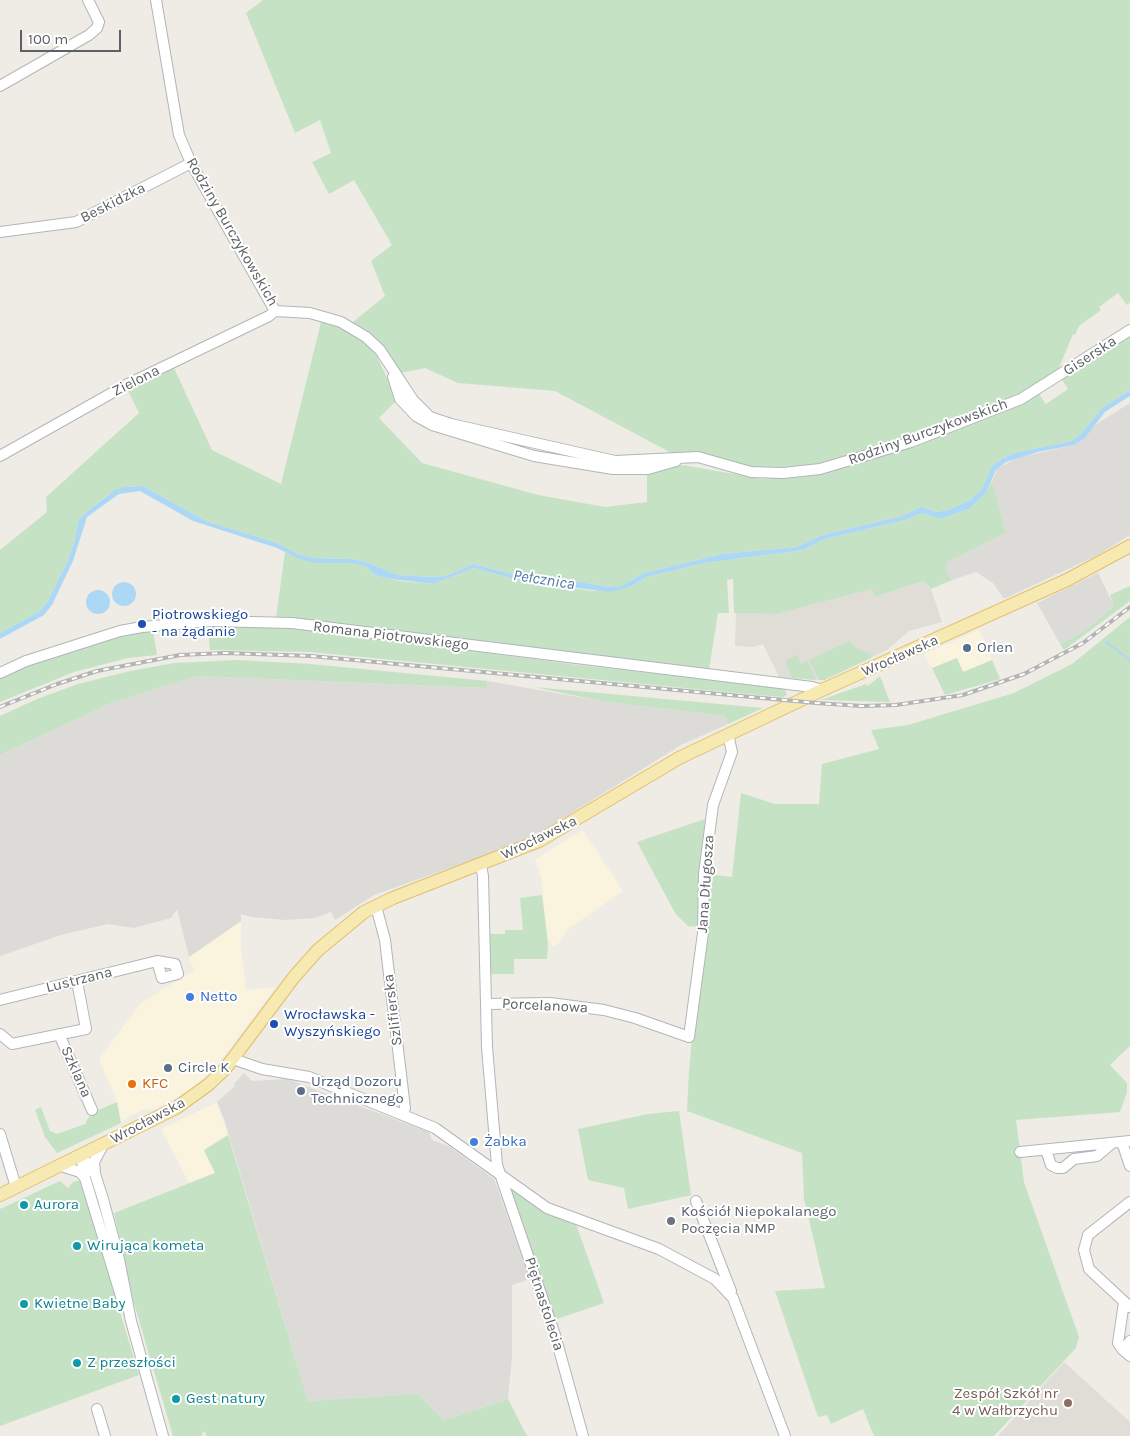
<!DOCTYPE html>
<meta charset="utf-8">
<style>
body{margin:0}
#map{position:relative;width:1130px;height:1436px;overflow:hidden;background:#eeece5;font-family:Karla,sans-serif}
canvas{display:block}
.scale{position:absolute;left:20px;top:30px;width:101px;height:22px;box-sizing:border-box;border:2px solid #5d6064;border-top:0;padding-left:6px;font-size:15px;line-height:18px;white-space:nowrap;color:#5d6064;-webkit-text-stroke:4px #fff;paint-order:stroke}
</style>
<div id="map">
<canvas width="1130" height="1436"></canvas>
<div class="scale">100 m</div>
</div>
<script>
const ctx = document.querySelector('canvas').getContext('2d');
ctx.lineJoin = 'round';
function fillPath(path, color) { ctx.fillStyle = color; ctx.fill(path, 'evenodd'); }
const poly = rows => new Path2D(rows.map(r => 'M' + r).join(''));
function stroke(path, color, width, dash) { ctx.strokeStyle = color; ctx.lineWidth = width; ctx.lineCap = dash ? 'butt' : 'round'; ctx.setLineDash(dash || []); ctx.stroke(path); }
function drawText(font, color, halo, rows, align = 'center') {
  ctx.font = font + ' Karla,sans-serif'; ctx.lineWidth = 4; ctx.setLineDash([]); ctx.textBaseline = 'middle'; ctx.strokeStyle = halo; ctx.fillStyle = color; for (const [text, x, y, turn = 0] of rows) {
    ctx.save(); ctx.translate(x, y); ctx.rotate((+turn || 0) * Math.PI / 180); ctx.textAlign = isNaN(turn) ? turn : align; if (halo) ctx.strokeText(text, 0, 0); ctx.fillText(text, 0, 0); ctx.restore();
  }
}
const commercial = poly([
 [979,630,992,660,963,672,957,658,932,668,924,654],
 [583,830,623,891,568,929,558,944,552,946,551,942,548,943,541,877,535,859],
 [241,921,241,948,246,990,276,987,216,1067,190,1090,156,1109,143,1110,130,1116,121,1123,117,1102,99,1059,141,1003,194,970,189,957],
 [217,1102,228,1135,204,1150,215,1173,189,1183,161,1129]
]);
const industrial = poly([
 [1130,403,1130,535,1098,555,1004,599,993,583,976,572,952,580,946,571,946,563,1006,533,992,481,998,468,1017,458,1074,445,1098,423],
 [1098,573,1114,606,1084,631,1060,644,1037,603],
 [197,676,486,688,488,681,601,701,725,716,728,724,681,745,541,832,503,849,374,895,335,920,331,912,315,918,286,920,251,917,241,914,241,921,189,957,177,909,171,918,134,928,108,924,61,935,0,956,0,755,111,703],
 [244,1073,252,1081,287,1079,429,1132,432,1140,450,1147,494,1179,530,1279,512,1285,512,1357,508,1399,444,1420,418,1394,308,1401,224,1119,217,1102,235,1086,234,1084]
]);
const education = poly([
 [923,581,931,589,942,622,909,631,887,650,824,680,779,677,763,644,754,647,735,646,736,613,777,614,872,589,874,597],
 [1064,1362,1130,1422,1130,1436,998,1436]
]);
const green = poly([
 [263,0,1130,0,1130,302,1127,305,1118,293,1099,307,1101,310,1079,326,1075,335,1073,334,1056,375,1019,395,909,438,819,463,762,472,679,457,555,391,458,383,425,368,400,373,385,348,370,333,353,322,385,296,371,261,392,245,354,180,329,194,312,162,331,153,320,120,295,133,246,13],
 [321,322,340,325,362,340,375,352,397,400,379,418,422,463,538,495,605,507,647,502,647,473,683,465,762,479,822,472,1022,402,1039,394,1046,404,1068,389,1062,380,1130,334,1130,390,1102,408,1081,434,1071,441,1015,453,1003,458,992,466,981,490,969,501,948,510,937,512,921,507,902,516,822,535,797,547,722,554,644,573,621,586,608,587,577,581,546,580,523,577,473,564,446,576,431,577,398,575,366,562,350,559,314,558,298,554,277,543,206,521,143,486,124,487,109,494,86,512,78,521,75,540,68,560,47,603,39,612,0,633,0,550,47,512,46,497,139,413,127,389,173,366,212,450,281,484],
 [992,481,1006,533,946,563,946,571,952,580,931,589,923,581,874,597,872,589,777,614,734,613,733,579,727,580,729,613,718,613,709,670,276,618,285,552,314,563,349,563,365,566,377,576,400,581,433,584,474,568,522,581,593,591,632,586,646,577,705,563,803,550,825,539,905,520,923,513,940,519,969,509,986,493],
 [1130,586,1130,601,1064,650,1060,644,1084,631,1114,606,1110,595],
 [1130,617,1130,1046,1110,1065,1127,1083,1127,1092,1120,1112,1016,1120,1024,1182,1079,1337,1076,1348,994,1436,874,1436,863,1409,831,1424,827,1415,818,1417,775,1291,825,1288,804,1199,802,1153,687,1111,689,1071,707,874,732,877,741,793,775,804,819,804,822,764,879,749,871,730,908,725,1014,693,1072,664],
 [208,626,291,627,579,665,784,688,787,695,783,697,758,695,310,652,210,650],
 [153,630,157,655,128,658,74,672,0,702,0,677,27,664,119,636],
 [849,641,854,647,871,654,871,658,824,680,819,680,809,660],
 [797,655,801,664,807,661,816,680,792,678,785,661],
 [957,658,963,672,992,660,1000,679,945,695,932,668],
 [237,660,310,664,488,681,486,688,197,676,111,703,0,755,0,716,37,699,78,684,130,671,175,663],
 [880,676,890,702,821,700,866,684,868,686],
 [534,687,763,708,728,724,725,716,601,701],
 [705,819,700,873,699,927,688,926,675,913,637,842],
 [542,895,548,943,547,959,514,959,514,974,491,974,490,934,505,934,505,930,523,930,520,898],
 [117,1102,121,1123,57,1153,45,1137,35,1110,41,1107,50,1131,57,1134,85,1124,91,1113],
 [679,1111,691,1195,628,1209,624,1188,588,1180,578,1129,648,1114],
 [228,1135,308,1401,418,1394,444,1420,508,1399,527,1436,206,1436,205,1431,202,1433,202,1436,173,1436,134,1303,114,1213,215,1173,204,1150],
 [80,1180,139,1375,0,1426,0,1209,60,1181,68,1188,73,1182],
 [508,1189,514,1190,553,1215,576,1224,604,1303,554,1320]
]);
const water = poly([
 [1130,390,1130,396,1105,412,1085,438,1074,445,1038,452,1006,462,996,470,986,493,969,509,940,519,923,513,905,520,825,539,803,550,705,563,646,577,632,586,610,592,522,581,474,568,433,584,392,579,377,576,365,566,349,563,314,563,297,558,277,548,193,521,140,491,119,494,87,517,73,561,52,605,44,615,0,639,0,633,39,612,47,603,68,560,75,540,78,521,86,512,115,490,124,487,143,486,206,521,277,543,298,554,314,558,350,559,366,562,398,575,431,577,446,576,473,564,523,577,546,580,577,581,608,587,621,586,644,573,722,554,797,547,822,535,902,516,921,507,937,512,948,510,969,501,981,490,992,466,1003,458,1015,453,1071,441,1081,434,1102,408],
 '112 594a12 12 0 1 1 24 0a12 12 0 1 1-24 0Z',
 '86 602a12 12 0 1 1 24 0a12 12 0 1 1-24 0Z'
]);
const stream = poly([
 [1106,642,1130,660]
]);
const minor = poly([
 [156,0,179,135,191,163,275,311],
 [0,86,89,35,97,28,99,22,88,0],
 [0,232,76,222,191,163],
 [275,311,310,313,341,322,366,337,380,350,413,400,430,417,451,424,615,461,698,457,751,472,783,473,820,469,911,442,1021,399,1130,330],
 [393,377,400,399,416,416,432,425,534,456,613,469,648,469,676,461],
 [0,456,126,385,269,316,275,311],
 [0,673,26,661,120,631,142,627,211,621,292,623,812,687,822,690],
 [481,865,483,876,487,1047,497,1165,555,1335,583,1436],
 [376,906,385,940,405,1108,403,1115],
 [0,1000,157,961,175,964,178,974,162,978,157,961],
 [487,1004,550,1003,604,1010,635,1018,689,1037,703,933,704,874,713,805,732,752,728,734],
 [0,1034,12,1044,86,1029,77,981],
 [59,1034,92,1110],
 [233,1059,262,1069,309,1077,435,1128,547,1208,659,1249,715,1279,733,1298,785,1436],
 [0,1134,16,1187],
 [1122,1142,1130,1166],
 [1046,1150,1051,1165,1057,1168,1063,1168,1074,1159,1097,1156,1111,1144],
 [1020,1152,1130,1141],
 [81,1155,95,1174,103,1199,119,1259,131,1321,163,1436],
 [81,1156,85,1178,123,1303],
 [61,1166,80,1172,85,1178],
 [95,1173,94,1162,103,1145],
 [696,1201,731,1291],
 [1130,1202,1088,1235,1084,1250,1089,1269,1130,1307],
 [1130,1341,1123,1350,1130,1356],
 [1123,1350,1118,1343,1124,1302],
 [97,1409,105,1436]
]);
const major = poly([
 [0,1195,176,1108,208,1085,225,1069,294,977,318,950,364,912,393,898,539,841,679,758,822,690,1067,580,1130,546]
]);
const rail = poly([
 [0,707,57,684,97,671,180,655,225,653,311,656,816,703,862,706,896,705,963,695,1024,674,1083,643,1130,607]
]);
const markers = [
 [142,624,5,"#1a4fb4"],
 [967,648,5,"#5c6f8a"],
 [190,997,5,"#3f7fe0"],
 [274,1024,5,"#1a4fb4"],
 [168,1068,5,"#5c6f8a"],
 [132,1084,5,"#e8710a"],
 [301,1091,5,"#5c6f8a"],
 [474,1142,5,"#3f7fe0"],
 [24,1205,5,"#0f9aa8"],
 [671,1221,5,"#6b7280"],
 [77,1246,5,"#0f9aa8"],
 [24,1304,5,"#0f9aa8"],
 [77,1363,5,"#0f9aa8"],
 [176,1399,5,"#0f9aa8"],
 [1068,1403,5,"#8d6e63"]
];
const streetNames = [
 ["Beskidzka",113,203,-27],
 ["Rodziny Burczykowskich",232,232,60],
 ["Giserska",1090,356,-33],
 ["Zielona",136,381,-27],
 ["Rodziny Burczykowskich",928,432,-20],
 ["Romana Piotrowskiego",391,636,7],
 ["Wrocławska",900,656,-24],
 ["Wrocławska",539,838,-26],
 ["Jana Długosza",706,884,-86],
 ["Lustrzana",79,980,-14],
 ["Porcelanowa",545,1006,3],
 ["Szlifierska",393,1010,-97],
 ["Szklana",76,1072,66],
 ["Wrocławska",148,1121,-28],
 ["Piętnastolecia",544,1304,72]
];
const transitNames = [
 ["Piotrowskiego",152,615],
 ["- na żądanie",152,632],
 ["Wrocławska -",284,1015],
 ["Wyszyńskiego",284,1032]
];
const serviceNames = [
 ["Orlen",977,648],
 ["Circle K",178,1068],
 ["Urząd Dozoru",311,1082],
 ["Technicznego",311,1099]
];
const shopNames = [
 ["Netto",200,997],
 ["Żabka",484,1142]
];
const foodNames = [
 ["KFC",142,1084]
];
const cultureNames = [
 ["Aurora",34,1205],
 ["Wirująca kometa",87,1246],
 ["Kwietne Baby",34,1304],
 ["Z przeszłości",87,1363],
 ["Gest natury",186,1399]
];
const worshipNames = [
 ["Kościół Niepokalanego",681,1212],
 ["Poczęcia NMP",681,1229]
];
const educationNames = [
 ["Zespół Szkół nr",1058,1394],
 ["4 w Wałbrzychu",1058,1411]
];
const waterNames = [
 ["Pełcznica",544,580,9]
];
fillPath(commercial, '#faf3de');
fillPath(industrial, '#dddbd7');
fillPath(education, '#e0ddd7');
fillPath(green, '#c5e2c5');
fillPath(water, '#add8f5');
stroke(stream, '#add8f5', 2);
stroke(minor, '#b2b5b9', 12);
stroke(major, '#e2be6a', 14);
stroke(minor, '#fff', 10);
stroke(major, '#f6eab2', 12);
stroke(rail, '#b3b4b4', 4);
stroke(rail, '#fff', 2, [5.5]);
for (const [x, y, r, color] of markers) { const dot = new Path2D(); dot.arc(x, y, r, 0, 2 * Math.PI); ctx.fillStyle = color; ctx.fill(dot); stroke(dot, '#fff', 2); }
drawText('15px', '#5d6064', '#fff', streetNames);
drawText('15px', '#164399', '#fff', transitNames, 'left');
drawText('15px', '#4e5e75', '#fff', serviceNames, 'left');
drawText('15px', '#366cbe', '#fff', shopNames, 'left');
drawText('15px', '#c56008', '#fff', foodNames, 'left');
drawText('15px', '#0d838f', '#fff', cultureNames, 'left');
drawText('15px', '#5b616d', '#fff', worshipNames, 'left');
drawText('15px', '#785e54', '#fff', educationNames, 'right');
drawText('italic 16px', '#4c79a6', '#fff', waterNames);
</script>
